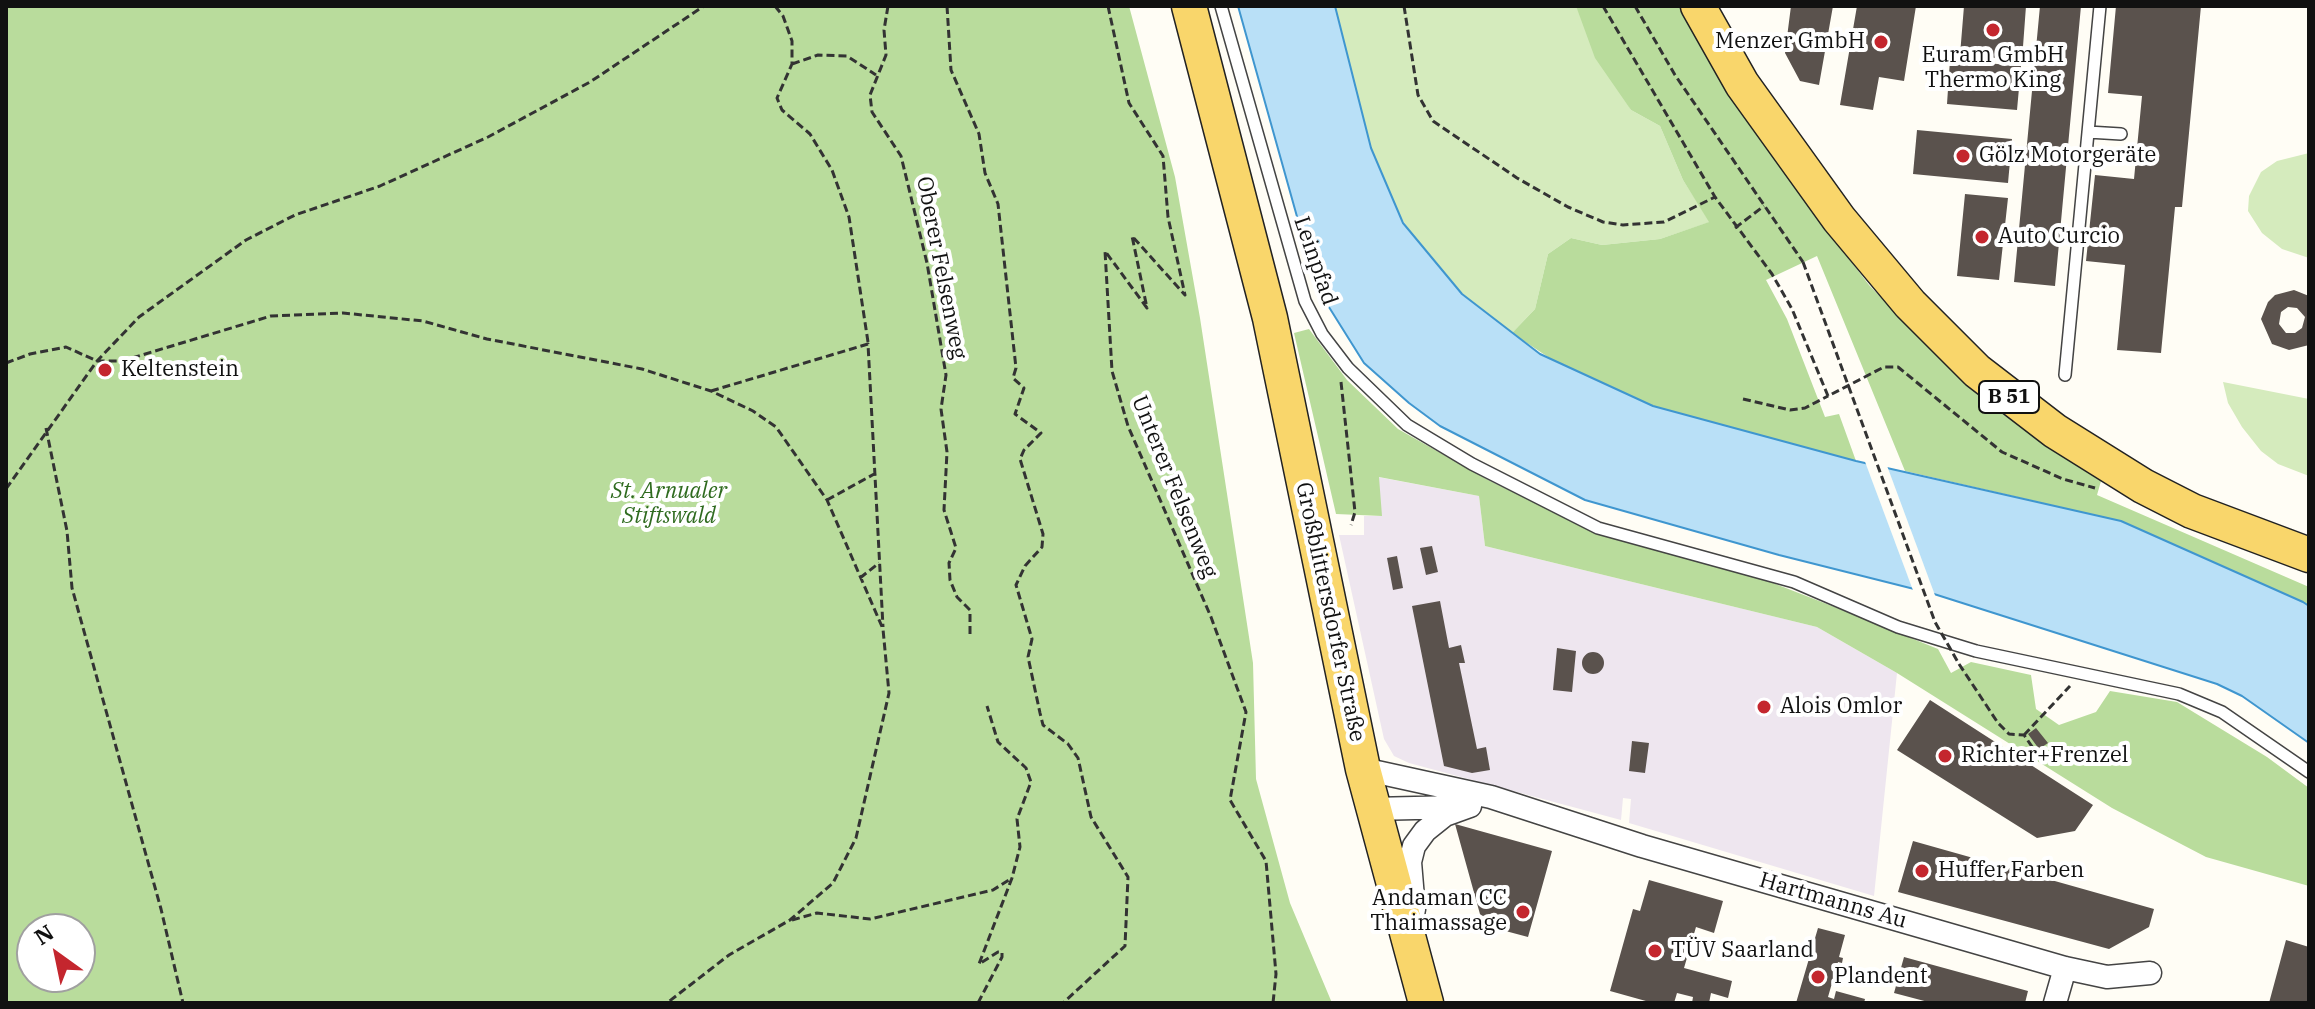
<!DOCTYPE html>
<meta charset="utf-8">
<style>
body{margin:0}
#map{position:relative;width:2315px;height:1009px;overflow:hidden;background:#fffdf5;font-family:"IBM Plex Serif",serif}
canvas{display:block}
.frame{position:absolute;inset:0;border:8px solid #111;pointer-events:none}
.north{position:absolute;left:16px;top:913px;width:80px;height:80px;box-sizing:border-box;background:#fff;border:2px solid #a0a0a0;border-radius:50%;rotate:327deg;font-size:22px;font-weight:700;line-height:32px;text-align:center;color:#111}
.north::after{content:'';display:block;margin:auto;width:28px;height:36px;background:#c4262e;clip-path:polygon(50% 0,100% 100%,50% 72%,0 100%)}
</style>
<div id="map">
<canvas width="2315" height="1009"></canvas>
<div class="frame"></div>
<div class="north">N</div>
</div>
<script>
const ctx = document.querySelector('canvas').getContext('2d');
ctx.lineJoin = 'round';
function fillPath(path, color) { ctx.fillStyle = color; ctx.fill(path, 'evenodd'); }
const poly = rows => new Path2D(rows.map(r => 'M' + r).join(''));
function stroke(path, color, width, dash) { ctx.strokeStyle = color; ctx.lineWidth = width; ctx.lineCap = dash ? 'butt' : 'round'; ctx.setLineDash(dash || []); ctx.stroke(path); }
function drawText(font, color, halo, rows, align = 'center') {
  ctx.font = font + ' "IBM Plex Serif",serif'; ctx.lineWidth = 8; ctx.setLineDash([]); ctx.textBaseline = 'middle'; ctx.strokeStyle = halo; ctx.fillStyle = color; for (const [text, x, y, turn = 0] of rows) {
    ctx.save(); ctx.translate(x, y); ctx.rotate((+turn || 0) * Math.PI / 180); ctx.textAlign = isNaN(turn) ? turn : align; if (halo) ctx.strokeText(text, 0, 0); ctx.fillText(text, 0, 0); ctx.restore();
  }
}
const industrial = poly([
 [1378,477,1479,496,1485,546,1817,627,1897,673,1874,896,1629,823,1631,799,1623,798,1621,820,1409,763,1394,756,1384,739,1339,535,1364,535,1364,516,1381,516]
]);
const green = poly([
 [1335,6,1576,6,1631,110,1660,126,1683,180,1710,222,1660,239,1602,245,1571,238,1548,254,1535,309,1512,333,1462,294,1417,242,1394,207,1371,148],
 [2309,153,2309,258,2282,249,2262,233,2248,211,2249,196,2261,172,2277,161],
 [2223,382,2309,399,2309,476,2278,464,2261,451,2242,427,2228,403]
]);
const forest = poly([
 [6,6,1129,6,1175,177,1200,318,1253,663,1256,779,1290,903,1332,1003,6,1003],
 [32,929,80,929,80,977,32,977],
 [1576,6,1686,6,1794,187,1869,285,1924,343,2005,413,2101,481,2097,495,2309,587,2309,606,2121,521,1905,471,1817,256,1766,280,1787,319,1825,417,1839,414,1856,461,1653,406,1566,369,1512,333,1535,309,1548,254,1571,238,1602,245,1660,239,1709,222,1683,180,1660,126,1631,110,1595,58],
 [1309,329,1347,380,1398,429,1490,481,1595,532,1755,576,1832,606,1938,649,1951,673,1971,662,2031,675,2036,709,2059,725,2096,712,2110,691,2177,702,2267,757,2309,788,2309,886,2206,857,2112,808,1897,673,1817,627,1485,546,1479,496,1379,477,1382,516,1336,514,1294,333]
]);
const water = poly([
 [1238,6,1335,6,1371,148,1403,223,1462,294,1540,354,1653,406,1856,461,2121,521,2303,602,2309,606,2309,743,2242,696,2217,684,1934,594,1779,555,1585,500,1440,426,1409,403,1364,363,1317,288,1238,6]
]);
const pier = poly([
 [1864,459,1886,463,1936,598,1914,593]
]);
const building = poly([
 [1791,6,1833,6,1819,85,1800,81,1785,53],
 [1857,6,1916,6,1904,81,1879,77,1873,110,1840,105],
 [1964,6,2026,6,2022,60,1960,55],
 [2040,6,2081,6,2055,286,2014,282],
 [2116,6,2201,6,2182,207,2175,207,2161,353,2117,350,2125,265,2086,261,2095,175,2134,179,2142,96,2108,93],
 [1950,60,2021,66,2017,110,1947,104],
 [1917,130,2012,139,2008,183,1913,174],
 [1965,194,2008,198,1999,280,1957,276],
 [2294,290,2309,296,2309,345,2289,350,2272,344,2261,319,2268,302,2275,295],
 [2288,307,2297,308,2305,317,2302,328,2295,333,2286,333,2279,324,2281,312],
 [1432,546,1438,572,1426,575,1420,548],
 [1397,556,1403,588,1393,590,1387,558],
 [1440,601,1449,648,1461,645,1465,663,1459,663,1477,749,1486,747,1490,770,1472,773,1444,766,1412,606],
 [1557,648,1576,651,1572,692,1553,690],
 '1582 663a11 11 0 1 1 22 0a11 11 0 1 1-22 0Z',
 [1930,700,2093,805,2075,831,2037,838,1897,750],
 [2036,728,2048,743,2039,749,2028,734],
 [1632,741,1649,743,1645,773,1629,771],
 [1455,824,1552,851,1528,937,1483,925],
 [1913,841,2154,909,2149,927,2109,949,1898,892],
 [1649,880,1723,901,1714,933,1696,927,1684,968,1732,981,1728,998,1711,993,1709,1003,1692,1003,1693,997,1677,993,1674,1003,1653,1003,1610,991,1633,909,1640,911],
 [1818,928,1845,935,1839,957,1843,958,1842,963,1838,962,1828,997,1834,999,1836,991,1865,999,1864,1003,1796,1003],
 [2286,940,2309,947,2309,1003,2269,1003],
 [1904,957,2028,991,2025,1003,1932,1003,1894,993]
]);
const path = poly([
 [775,6,783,16,792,41,792,64,777,98,782,110,810,134,832,170,849,217,868,342],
 [888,6,884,30,886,55,870,95,872,112,901,156,927,263,946,375,941,409,947,452,944,510,956,548,949,563,950,580,957,597,970,610,970,634],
 [947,6,951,70,979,134,985,173,998,204,1016,368,1013,378,1024,388,1015,414,1041,433,1024,450,1020,459,1043,534,1042,547,1025,566,1016,585,1032,639,1028,657,1040,713,1043,725,1068,744,1078,758,1091,817,1128,877,1125,946,1063,1003],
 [1108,6,1129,103,1163,156,1168,217,1185,295,1132,236,1147,308,1105,251,1112,371,1128,426,1211,617,1246,712,1230,800,1266,861,1276,974,1273,1003],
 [1404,6,1418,95,1433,121,1517,178,1568,207,1603,222,1623,225,1664,222,1715,197],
 [1603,6,1715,197,1772,274,1792,309,1828,396,1884,367,1898,367,2002,452,2063,479,2095,488],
 [1635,6,1675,75,1803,262],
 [792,64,818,55,847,56,876,75],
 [1735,228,1764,206],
 [6,363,30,354,66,347,97,361,122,361,271,316,343,313,423,321,487,339,642,369,711,391,753,411,776,427,827,500,883,629,889,693,856,838,833,883,790,920,729,955,667,1003],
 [1341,382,1355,512,1351,525],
 [711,391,868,344,883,627],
 [1743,399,1790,410,1805,408,1828,396],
 [46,428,67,531,72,588,161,909,183,1003],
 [6,489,97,361,139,317,246,240,295,215,380,186,488,137,590,82,704,6],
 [827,500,876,473],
 [860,578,879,563],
 [1959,664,1998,723,2009,734,2024,735,2035,751],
 [2024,735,2070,686],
 [792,920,817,913,870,919,993,890,1012,878],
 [978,1003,1002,957,1002,952,998,952,979,964,1012,878,1020,847,1017,819,1031,782,1026,768,998,742,987,706]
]);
const lane = poly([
 [1221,6,1305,301,1322,334,1348,368,1407,425,1472,464,1598,528,1794,582,1898,627,1976,651,2179,694,2222,712,2309,772],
 [2088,132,2121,134],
 [2065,375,2100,6]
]);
const street = poly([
 [1363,769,1491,797,1642,846,2065,968,2107,977,2150,973],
 [1372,809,1458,807],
 [1414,910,1410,862,1414,846,1425,831,1445,815,1470,806],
 [2055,1003,2065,968]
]);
const primary = poly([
 [1189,6,1270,318,1363,769,1426,1003],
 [1698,6,1742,84,1839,219,1910,304,1977,371,2055,431,2143,486,2192,511,2309,555]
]);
const pathBridge = poly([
 [1803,262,1935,622,1959,664]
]);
const markers = [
 [1993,30,8,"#c4262e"],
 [1881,42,8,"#c4262e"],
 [1963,156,8,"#c4262e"],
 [1982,237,8,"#c4262e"],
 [105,370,8,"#c4262e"],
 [1764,707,8,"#c4262e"],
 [1945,756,8,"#c4262e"],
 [1922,871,8,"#c4262e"],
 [1523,912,8,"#c4262e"],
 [1655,951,8,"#c4262e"],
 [1818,977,8,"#c4262e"]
];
const shields = [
 [2009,397,60]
];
const shieldNames = [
 ["B 51",2009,397]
];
const poiNames = [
 ["Menzer GmbH",1865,42,"right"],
 ["Euram GmbH",1993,56,"center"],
 ["Thermo King",1993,81,"center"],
 ["Gölz Motorgeräte",1979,156],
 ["Auto Curcio",1998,237],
 ["Keltenstein",121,370],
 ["Alois Omlor",1780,707],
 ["Richter+Frenzel",1961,756],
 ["Huffer Farben",1938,871],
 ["Andaman CC",1507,899,"right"],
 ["Thaimassage",1507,924,"right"],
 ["TÜV Saarland",1671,951],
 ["Plandent",1834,977]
];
const streetNames = [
 ["Leinpfad",1315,261,71],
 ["Oberer Felsenweg",941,268,79],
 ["Unterer Felsenweg",1174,487,68],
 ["Großblittersdorfer Straße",1330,612,78],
 ["Hartmanns Au",1833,901,16]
];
const parkNames = [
 ["St. Arnualer",669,492],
 ["Stiftswald",669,517]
];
fillPath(industrial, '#eee6ef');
fillPath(green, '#d5ebbd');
fillPath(forest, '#b9dc9c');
fillPath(water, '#b9e0f7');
stroke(water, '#3f96cf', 2);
fillPath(pier, '#fffdf5');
fillPath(building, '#5a524d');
stroke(lane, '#444', 14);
stroke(street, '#444', 25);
stroke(primary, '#222', 37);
stroke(path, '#333', 3, [8, 4]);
stroke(lane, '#fff', 11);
stroke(street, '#fff', 22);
stroke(primary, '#f9d66b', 34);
stroke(pathBridge, '#333', 3, [8, 4]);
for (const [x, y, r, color] of markers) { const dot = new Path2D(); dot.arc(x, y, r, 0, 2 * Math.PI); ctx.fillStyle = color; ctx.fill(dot); stroke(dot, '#fff', 3); }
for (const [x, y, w] of shields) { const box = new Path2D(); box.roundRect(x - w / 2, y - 16, w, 32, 6); ctx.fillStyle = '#fff'; ctx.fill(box); stroke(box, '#111', 2); }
drawText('bold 20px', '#111', null, shieldNames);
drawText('22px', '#111', '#fff', poiNames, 'left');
drawText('22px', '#111', '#fff', streetNames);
drawText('italic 22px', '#2f6b1f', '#fff', parkNames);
</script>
